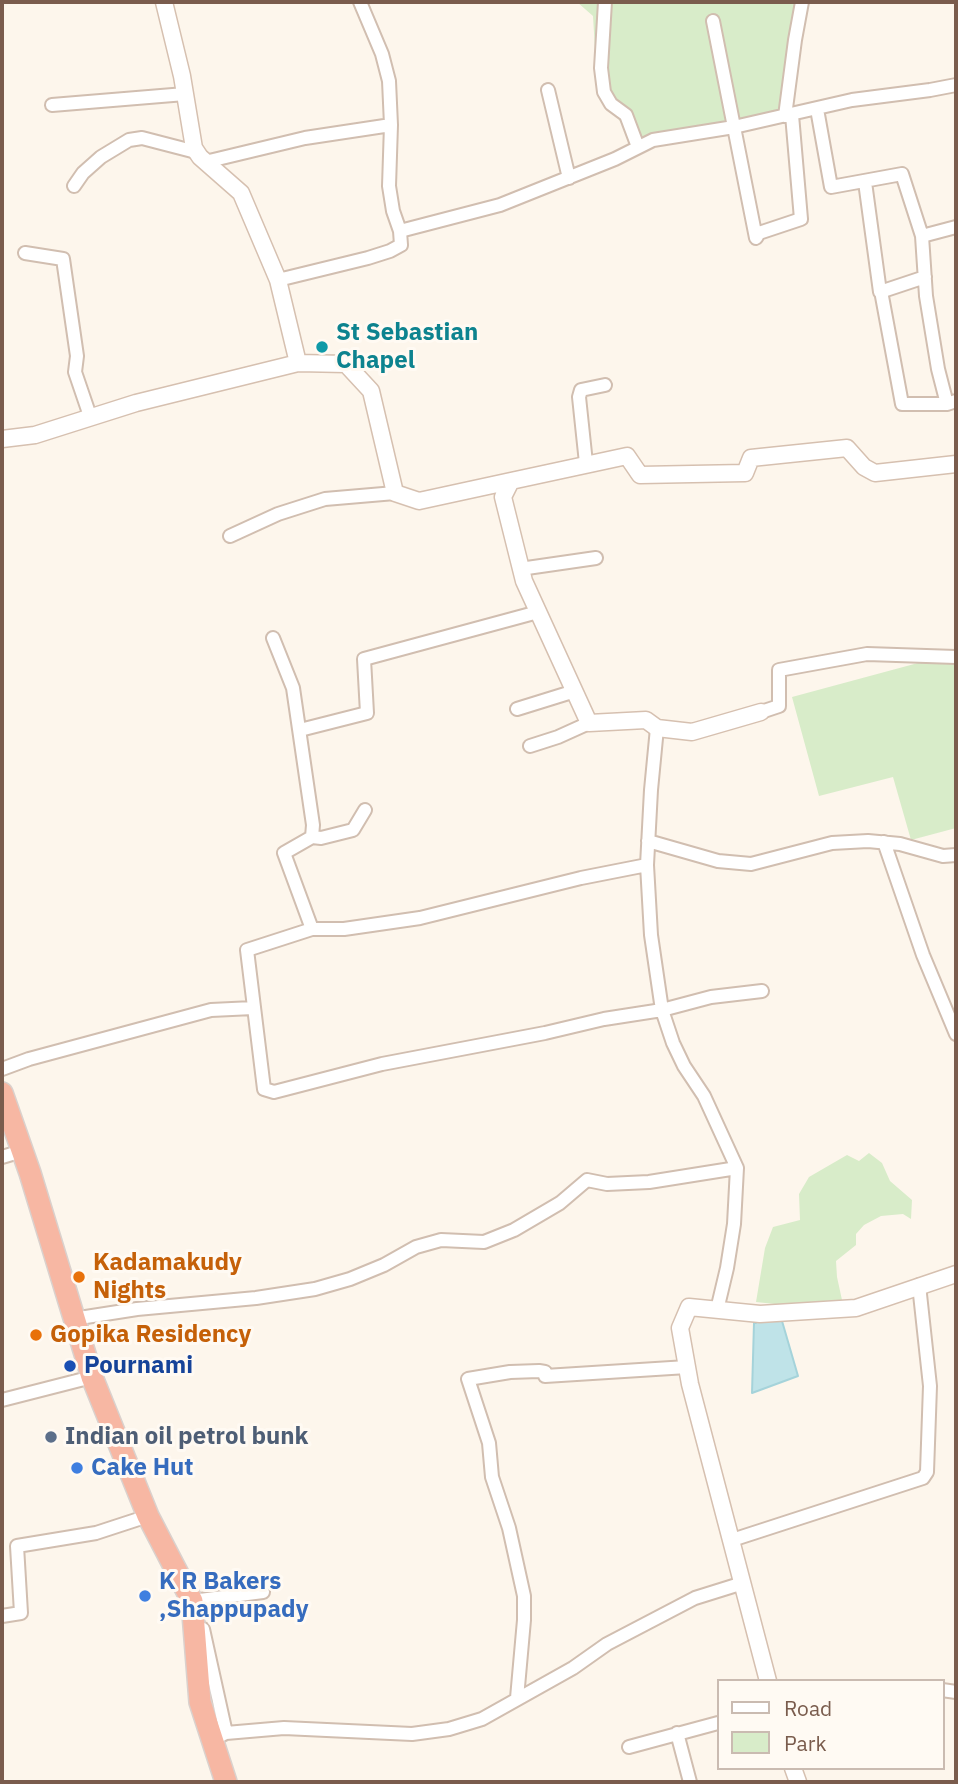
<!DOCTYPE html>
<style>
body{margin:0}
#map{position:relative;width:958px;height:1784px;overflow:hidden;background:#fdf6ec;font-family:"IBM Plex Sans",sans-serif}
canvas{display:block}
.frame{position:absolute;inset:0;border:4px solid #7a5c4d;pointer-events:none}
.legend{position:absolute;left:717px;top:1679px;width:228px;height:91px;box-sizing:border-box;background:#fffaf3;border:2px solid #cabbb1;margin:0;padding:9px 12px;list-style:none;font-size:21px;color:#7a5c4d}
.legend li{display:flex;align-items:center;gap:14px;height:35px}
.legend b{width:35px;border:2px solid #cabbb1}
</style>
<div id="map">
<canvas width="958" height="1784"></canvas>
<div class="frame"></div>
<ul class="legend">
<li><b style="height:9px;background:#fff"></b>Road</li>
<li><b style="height:19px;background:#d8ecc9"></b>Park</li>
</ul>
</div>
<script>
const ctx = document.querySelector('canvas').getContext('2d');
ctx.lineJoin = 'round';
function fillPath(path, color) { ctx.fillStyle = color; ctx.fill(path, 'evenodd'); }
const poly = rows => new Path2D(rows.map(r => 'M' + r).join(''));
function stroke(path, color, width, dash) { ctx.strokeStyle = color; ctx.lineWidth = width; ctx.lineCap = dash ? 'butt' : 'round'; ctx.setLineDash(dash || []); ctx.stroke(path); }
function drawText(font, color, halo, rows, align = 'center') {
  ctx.font = font + ' "IBM Plex Sans",sans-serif'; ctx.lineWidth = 6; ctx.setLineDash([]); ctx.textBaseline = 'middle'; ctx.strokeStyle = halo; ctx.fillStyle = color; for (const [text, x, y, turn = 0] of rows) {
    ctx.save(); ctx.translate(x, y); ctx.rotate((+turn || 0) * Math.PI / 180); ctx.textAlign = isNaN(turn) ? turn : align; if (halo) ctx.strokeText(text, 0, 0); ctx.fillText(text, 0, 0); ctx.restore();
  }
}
const green = poly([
 [577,2,797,2,782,112,634,144,597,84,593,16],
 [955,653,956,828,911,840,893,777,819,796,792,697],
 [869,1153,882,1163,890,1181,912,1200,911,1219,903,1214,881,1216,864,1225,856,1234,856,1245,836,1261,837,1277,842,1300,784,1305,756,1302,765,1248,773,1227,800,1220,799,1194,809,1177,847,1155,859,1161]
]);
const water = poly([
 [756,1319,782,1321,798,1376,752,1393,754,1323,756,1323,756,1319]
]);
const street = poly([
 [605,2,601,68,604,92,611,104,626,115,638,147],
 [713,21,756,238,759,233,801,219,792,115],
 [548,90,569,178],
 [52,105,185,94],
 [817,109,831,187,902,174,922,236,926,296,938,369,947,404,956,401],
 [785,116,795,40,802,2],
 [205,162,305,138,391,125],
 [865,182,880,292,925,277],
 [74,186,83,173,101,157,129,140,142,138,196,152],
 [400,231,500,205,615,159,653,140,734,127,852,100,930,90,956,85],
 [922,236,956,227],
 [25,253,63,259,77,356,75,372,90,416],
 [278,280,368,258,390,251,401,245,400,231,393,211,389,186,391,125,389,81,382,54,360,2],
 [881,291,902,404,947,404],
 [586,463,579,397,581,390,605,385],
 [230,536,278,514,325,499,395,493],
 [520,569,596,558],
 [273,638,293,688,313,825,312,837],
 [517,709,575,691],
 [761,712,779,706,779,670,867,654,956,657],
 [300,730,367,713,364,659,538,612],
 [530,746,558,737,589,723],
 [365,810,353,830,321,838,312,837,284,853,312,929,247,950,264,1089,274,1092,382,1064,545,1033,604,1019,662,1010,711,997,762,991],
 [648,841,718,861,751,864,832,843,868,841,900,844,943,856,956,855],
 [884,842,923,955,956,1034],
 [647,865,651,935,662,1010,673,1043,684,1066,704,1096,737,1168],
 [312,929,344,929,420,918,581,878,647,865,651,790,657,728],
 [2,1069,29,1059,211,1010,253,1008],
 [2,1157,22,1151],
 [73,1319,137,1309,256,1298,315,1289,350,1279,384,1265,416,1247,441,1240,484,1242,514,1230,560,1203,587,1180,607,1184,649,1182,737,1168,734,1224,727,1268,717,1310],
 [2,1400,92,1377],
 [732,1540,923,1478,927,1472,930,1386,919,1285],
 [192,1601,263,1592],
 [2,1616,21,1613,17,1546,96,1533,148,1516],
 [203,1629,226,1733],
 [942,1690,956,1692],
 [517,1698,524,1620,524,1596,509,1528,492,1477,489,1443,468,1379,510,1372,539,1371,545,1372,545,1376,687,1367],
 [677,1733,690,1782],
 [212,1740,226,1733,284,1728,412,1734,449,1729,482,1719,573,1668,607,1644,695,1598,743,1583],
 [629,1747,718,1723]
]);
const secondary = poly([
 [164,2,182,76,194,148,200,157,241,193,278,280,298,363],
 [2,439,35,435,136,403,298,363,346,364,371,391,395,493,419,501,511,481],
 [761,712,692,732,657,728,646,720,589,723,524,581,503,497,511,481,627,456,640,475,745,473,751,458,847,448,864,467,875,473,956,464],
 [768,1681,690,1384,680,1328,689,1307,760,1314,856,1308,956,1274],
 [793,1768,798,1782]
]);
const highway = poly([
 [2,1093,30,1173,92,1377,148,1516,192,1601,200,1702,226,1782]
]);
const markers = [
 [322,347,7,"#0f9aa8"],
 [79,1277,7,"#e8710a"],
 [36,1335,7,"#e8710a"],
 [70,1366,7,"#1a4fb4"],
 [51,1437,7,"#5c6f8a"],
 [77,1468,7,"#3f7fe0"],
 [145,1596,7,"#3f7fe0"]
];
const cultureNames = [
 ["St Sebastian",336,333],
 ["Chapel",336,361]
];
const foodNames = [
 ["Kadamakudy",93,1263],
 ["Nights",93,1291],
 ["Gopika Residency",50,1335]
];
const transitNames = [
 ["Pournami",84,1366]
];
const serviceNames = [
 ["Indian oil petrol bunk",65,1437]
];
const shopNames = [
 ["Cake Hut",91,1468],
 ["K R Bakers",159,1582],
 [",Shappupady",159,1610]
];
fillPath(green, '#d8ecc9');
fillPath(water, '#bfe3e8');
stroke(water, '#a5d3da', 2);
stroke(street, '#d1beb0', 16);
stroke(secondary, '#d6c0b0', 19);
stroke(highway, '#dad1cd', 24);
stroke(street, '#fff', 12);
stroke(secondary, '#fff', 16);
stroke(highway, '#f7b7a3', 21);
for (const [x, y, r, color] of markers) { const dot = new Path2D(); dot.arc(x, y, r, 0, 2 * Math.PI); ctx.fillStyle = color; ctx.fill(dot); stroke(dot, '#fffaf3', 2.5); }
drawText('bold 24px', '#0d838f', '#fffaf3', cultureNames, 'left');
drawText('bold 24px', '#c56008', '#fffaf3', foodNames, 'left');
drawText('bold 24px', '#164399', '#fffaf3', transitNames, 'left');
drawText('bold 24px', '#4e5e75', '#fffaf3', serviceNames, 'left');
drawText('bold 24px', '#366cbe', '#fffaf3', shopNames, 'left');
</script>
